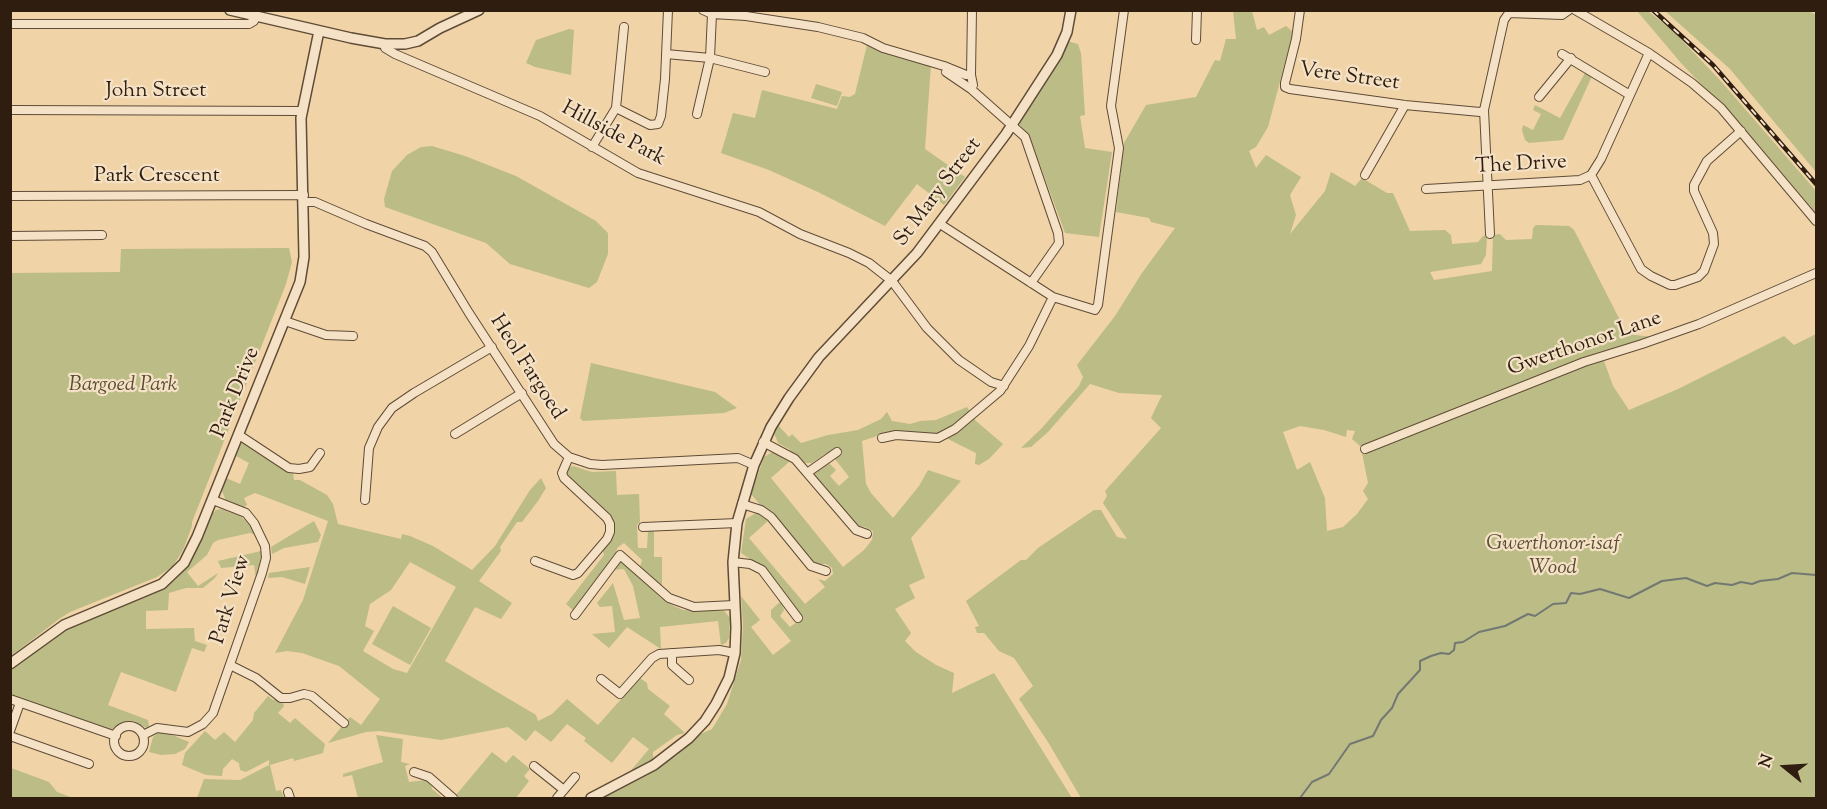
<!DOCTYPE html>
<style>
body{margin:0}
#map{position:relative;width:1827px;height:809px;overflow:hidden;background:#f0d3a7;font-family:"Sorts Mill Goudy",serif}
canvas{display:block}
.frame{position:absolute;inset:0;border:12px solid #2f1e10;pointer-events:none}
.north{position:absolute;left:1755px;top:737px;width:60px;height:60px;-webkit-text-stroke:4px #f5e2c6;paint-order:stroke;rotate:288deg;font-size:16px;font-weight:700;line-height:24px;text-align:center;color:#2f1e10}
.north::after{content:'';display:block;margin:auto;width:21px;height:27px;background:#2f1e10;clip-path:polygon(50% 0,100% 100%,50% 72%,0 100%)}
</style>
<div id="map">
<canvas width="1827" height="809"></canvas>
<div class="frame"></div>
<div class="north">N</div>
</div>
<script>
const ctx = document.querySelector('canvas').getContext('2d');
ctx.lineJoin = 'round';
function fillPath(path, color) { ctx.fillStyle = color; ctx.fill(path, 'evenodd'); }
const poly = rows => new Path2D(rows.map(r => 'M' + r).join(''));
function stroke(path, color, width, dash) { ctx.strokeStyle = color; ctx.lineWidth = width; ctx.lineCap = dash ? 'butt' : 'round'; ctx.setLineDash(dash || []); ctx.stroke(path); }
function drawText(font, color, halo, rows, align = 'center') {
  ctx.font = font + ' "Sorts Mill Goudy",serif'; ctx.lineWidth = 4.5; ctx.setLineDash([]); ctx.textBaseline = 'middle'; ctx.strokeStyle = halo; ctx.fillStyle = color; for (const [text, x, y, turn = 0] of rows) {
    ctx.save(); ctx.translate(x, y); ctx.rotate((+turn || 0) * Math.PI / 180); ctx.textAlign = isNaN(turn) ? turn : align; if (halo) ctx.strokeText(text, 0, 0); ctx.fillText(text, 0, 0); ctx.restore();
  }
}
const green = poly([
 [1233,11,1252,11,1257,30,1264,27,1269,35,1286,26,1293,32,1268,127,1256,147,1249,151,1256,168,1266,155,1301,177,1290,195,1296,215,1290,234,1325,191,1331,172,1355,186,1362,178,1387,193,1393,193,1410,231,1445,230,1451,235,1452,244,1478,242,1483,236,1487,235,1486,255,1481,264,1430,272,1434,280,1492,271,1493,235,1500,234,1506,240,1532,239,1533,228,1536,225,1569,226,1574,230,1627,334,1653,337,1609,351,1610,359,1604,361,1613,386,1629,410,1678,389,1784,336,1794,345,1816,334,1816,798,1081,798,1048,742,1019,699,1033,686,1014,658,999,651,984,633,977,633,975,627,979,626,966,601,1021,560,1026,560,1038,548,1094,510,1101,510,1117,537,1127,539,1103,503,1107,496,1105,491,1161,428,1151,418,1162,395,1119,393,1090,384,1048,432,1031,447,1021,448,1041,429,1079,386,1083,377,1077,365,1115,316,1142,273,1175,228,1151,222,1149,218,1116,212,1124,143,1146,105,1196,97,1215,60,1220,61,1226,39,1236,39],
 [1518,384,1521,389,1362,453,1368,483,1363,491,1368,499,1357,514,1343,527,1327,531,1325,498,1310,462,1297,470,1283,432,1300,426,1324,430,1346,437,1347,430,1355,431,1352,439,1360,446,1365,445],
 [1637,11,1648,11,1673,31,1719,79,1816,191,1816,213,1757,143,1681,63],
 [1809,11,1816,15,1816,172,1730,69,1665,11],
 [569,29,574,30,571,75,535,67,526,63,536,40],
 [1067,41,1078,44,1081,53,1085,115,1080,116,1085,148,1112,152,1099,237,1065,233,1029,135,1020,126,1019,116],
 [867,45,931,65,925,149,965,177,944,205,917,184,885,226,818,192,769,170,721,153,733,113,755,118,762,90,837,109,842,96,850,97,855,94],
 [1585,73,1592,76,1563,140,1529,143,1525,140,1522,130,1523,125,1533,130,1541,114,1533,110,1535,105,1560,118],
 [816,84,842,92,837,106,811,98],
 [432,146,465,156,516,176,596,221,608,233,608,254,597,282,589,288,510,264,486,243,385,207,384,199,392,171,407,155,421,147],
 [289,248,292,262,286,284,192,522,192,526,183,550,173,566,157,577,70,612,59,619,11,656,11,273,120,272,121,249],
 [591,363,715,392,737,408,724,413,583,421,580,418],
 [967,407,976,421,1003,444,989,459,979,465,975,464,976,453,948,439,947,429,936,435,886,433,862,441,866,484,871,493,893,518,919,486,928,470,961,481,911,538,925,578,909,585,915,598,895,609,911,633,905,641,916,652,936,665,954,673,952,693,994,673,1072,798,602,798,676,756,701,734,712,729,727,704,741,660,743,626,741,596,760,620,751,627,773,655,791,641,771,617,771,610,781,601,784,610,780,616,790,627,802,618,762,567,741,553,746,519,756,513,763,515,769,520,749,538,805,604,825,587,818,579,825,581,833,574,832,568,826,564,816,564,812,562,775,516,762,507,751,494,764,457,774,451,789,462,771,478,843,567,864,550,872,540,873,531,865,527,853,525,815,480,815,473,818,469,828,462,836,470,830,476,839,486,849,477,835,459,825,454,812,463,801,463,789,449,778,443,774,433,778,425,789,437,792,434,801,443,828,435,858,430,881,419,887,412,892,421,910,424,920,421,936,420],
 [243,440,293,473,294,480,300,480,327,495,333,504,338,524,401,539,402,534,410,536,433,546,472,570,495,546,530,490,541,478,546,488,538,501,522,522,517,522,500,547,501,551,479,581,512,603,501,619,475,607,445,661,536,715,538,721,552,714,567,699,598,725,640,678,647,683,648,689,670,706,664,714,685,733,677,735,653,752,653,758,650,763,628,774,649,749,633,737,612,763,584,741,586,738,567,724,551,742,535,730,526,741,508,727,441,740,380,731,366,732,328,743,350,717,361,725,380,699,339,666,302,653,287,651,275,653,303,600,328,521,255,493,244,498,247,505,242,508,226,501,222,491,226,478,240,484,249,463,236,456],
 [410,562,456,587,407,673,393,669,363,651,374,631,365,626,370,604,391,590],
 [573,466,592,472,616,471,617,495,639,494,640,522,637,525,638,548,647,548,648,531,654,531,654,557,662,557,662,590,640,567,642,560,624,543,617,548,616,554,573,610,566,604,604,555,602,548,614,530,566,477,567,469],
 [221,509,240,516,250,524,257,535,250,533,218,540,213,543,207,555,187,572,198,586,218,573,215,578,203,588,186,588,169,593,168,610,146,611,146,629,194,628,195,641,207,645,204,652,192,648,176,692,121,672,108,705,148,720,149,727,146,728,134,721,116,729,108,729,11,695,11,669,57,632,163,587,175,580,192,557,210,516,216,510],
 [314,521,321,535,318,542,284,548,272,554,271,547],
 [261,551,261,558,256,579,254,565,221,568,218,561],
 [619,561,623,561,661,598,672,605,683,610,724,611,730,618,729,638,726,643,721,645,718,621,660,627,661,649,627,627,609,648,592,634,615,632,612,606,600,607,597,603,613,583,624,620,640,618,633,586,624,569,612,570],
 [310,567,305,584,282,577,268,578,269,573],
 [393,606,431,628,410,665,372,644],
 [268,696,273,700,277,699,283,703,284,706,278,713,290,723,295,718,325,744,323,753,294,761,293,758,270,765,276,791,281,790,284,798,197,798,204,779,240,780,269,765,269,760,246,772,240,770,239,763,232,759,223,769,222,776,206,775,182,765,185,753,205,731,215,740,224,732,235,742,253,720,254,713],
 [165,732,189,742,185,749,175,754,161,755,149,752,153,737,158,733],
 [376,735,403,739,401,762,410,764,405,766,409,782,426,780,431,783,432,789,443,798,358,798,352,775,343,777,343,774,383,762],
 [492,752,506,763,513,755,530,769,524,776,529,781,516,798,460,798,456,795],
 [11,768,49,782,57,792,73,798,11,798]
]);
const stream = poly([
 [1300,798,1312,782,1329,774,1350,744,1373,736,1381,720,1392,708,1398,694,1420,670,1420,661,1431,656,1441,653,1449,654,1454,650,1455,643,1463,642,1479,632,1505,626,1528,614,1535,616,1553,604,1566,603,1571,593,1580,594,1600,589,1629,598,1662,581,1686,578,1707,586,1715,583,1732,585,1741,582,1752,584,1760,581,1778,579,1792,573,1816,575]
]);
const minor = poly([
 [703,10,712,14,746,16,818,27,863,38,883,48,944,66,966,75,971,75],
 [972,10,971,75,973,85],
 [1300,10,1296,39,1285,83,1285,87,1290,89,1405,105,1480,112,1484,110],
 [1575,10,1649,53,1692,83,1721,108,1816,221],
 [10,24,249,24,254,21,255,18],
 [1196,40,1197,10],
 [385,44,385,48,395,54,540,116,638,173,759,212,800,234,849,253,869,263,892,281,927,328,959,360,991,382,1004,386],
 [666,54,710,58,765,72],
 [1562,54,1630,95],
 [946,72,971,89,1025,137,1058,233,1059,243,1031,283],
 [1539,97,1571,58],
 [616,108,650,125,658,124,661,116,665,79,668,10],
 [10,110,302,111],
 [697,114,710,58,712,14],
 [592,147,616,108,624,27],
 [1365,175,1405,105],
 [1591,175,1641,269,1651,276,1670,285,1675,285,1698,277,1704,271,1714,244,1713,233,1694,191,1694,185,1707,161,1741,131],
 [1426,189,1580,180,1591,175,1601,159,1649,53],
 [10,196,304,195],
 [304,202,315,202,366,224,425,246,432,252,469,313,554,444,569,457,590,464,602,465,738,458,754,465],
 [940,224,1053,297,1095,310,1098,305,1119,148,1111,106,1124,10],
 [1490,234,1484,110,1504,20,1509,13,1562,15,1569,10],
 [10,236,102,235],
 [285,321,326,335,353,336],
 [455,434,522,393],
 [239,435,289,468,299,469,310,467,320,453],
 [882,438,896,435,938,438,955,429,1000,391,1029,346,1053,297],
 [763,442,795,459,856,530,867,534],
 [1365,449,1584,362,1642,344,1699,324,1816,273],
 [807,473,837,452],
 [365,500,369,448,378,427,392,408,414,393,492,347],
 [742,504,761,510,771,517,811,566,826,571],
 [643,527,737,523],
 [535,561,573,575,578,573,607,539,610,532,610,524,607,518,564,478,562,473,569,457],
 [733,562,750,564,762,570,798,618],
 [575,615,620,555,669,598,694,607,734,605],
 [672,653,672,665,689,680],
 [230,665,256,678,281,698,290,698,304,694,312,696,344,723],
 [601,679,620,694,652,658,659,654,719,650,735,653],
 [10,699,116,736],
 '114 741a15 15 0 1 1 30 0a15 15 0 1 1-30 0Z',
 [10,731,20,703],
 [143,735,157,728,188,732,203,724,213,713,262,573,266,558,265,546,254,523,246,513,213,500],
 [10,736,89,764],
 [534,766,564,790],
 [414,772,429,777,453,798],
 [288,792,290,798],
 [557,798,575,777]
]);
const tertiary = poly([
 [230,10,351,38,385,44,405,44,418,41,440,28,479,10],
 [10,664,64,625,162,584,184,563,197,537,300,282,304,257,301,118,319,31],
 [591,798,654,765,689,738,705,721,716,704,729,678,735,653,736,627,733,562,737,523,754,465,771,427,789,398,819,357,917,253,1006,134,1057,55,1067,32,1071,10]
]);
const rail = poly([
 [1653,10,1713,65,1816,184]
]);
const streetNames = [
 ["Vere Street",1349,78,8],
 ["John Street",156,92],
 ["Hillside Park",613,135,28],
 ["The Drive",1521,166,-3],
 ["Park Crescent",157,177],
 ["St Mary Street",939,193,-53],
 ["Gwerthonor Lane",1585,345,-19],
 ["Heol Fargoed",526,368,57],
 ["Park Drive",237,393,-68],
 ["Park View",232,600,-73]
];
const parkNames = [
 ["Bargoed Park",123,386],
 ["Gwerthonor-isaf",1553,545],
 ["Wood",1553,569]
];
fillPath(green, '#bbbc86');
stroke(stream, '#737873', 2);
stroke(minor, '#5f4b36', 10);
stroke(tertiary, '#5f4b36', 12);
stroke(minor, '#f5e2c6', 8);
stroke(tertiary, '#f5e2c6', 9);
stroke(rail, '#2f1e10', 4.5);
stroke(rail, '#f5e2c6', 2, [7]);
drawText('21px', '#2f1e10', '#f5e2c6', streetNames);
drawText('italic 21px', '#594d33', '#f5e2c6', parkNames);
</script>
